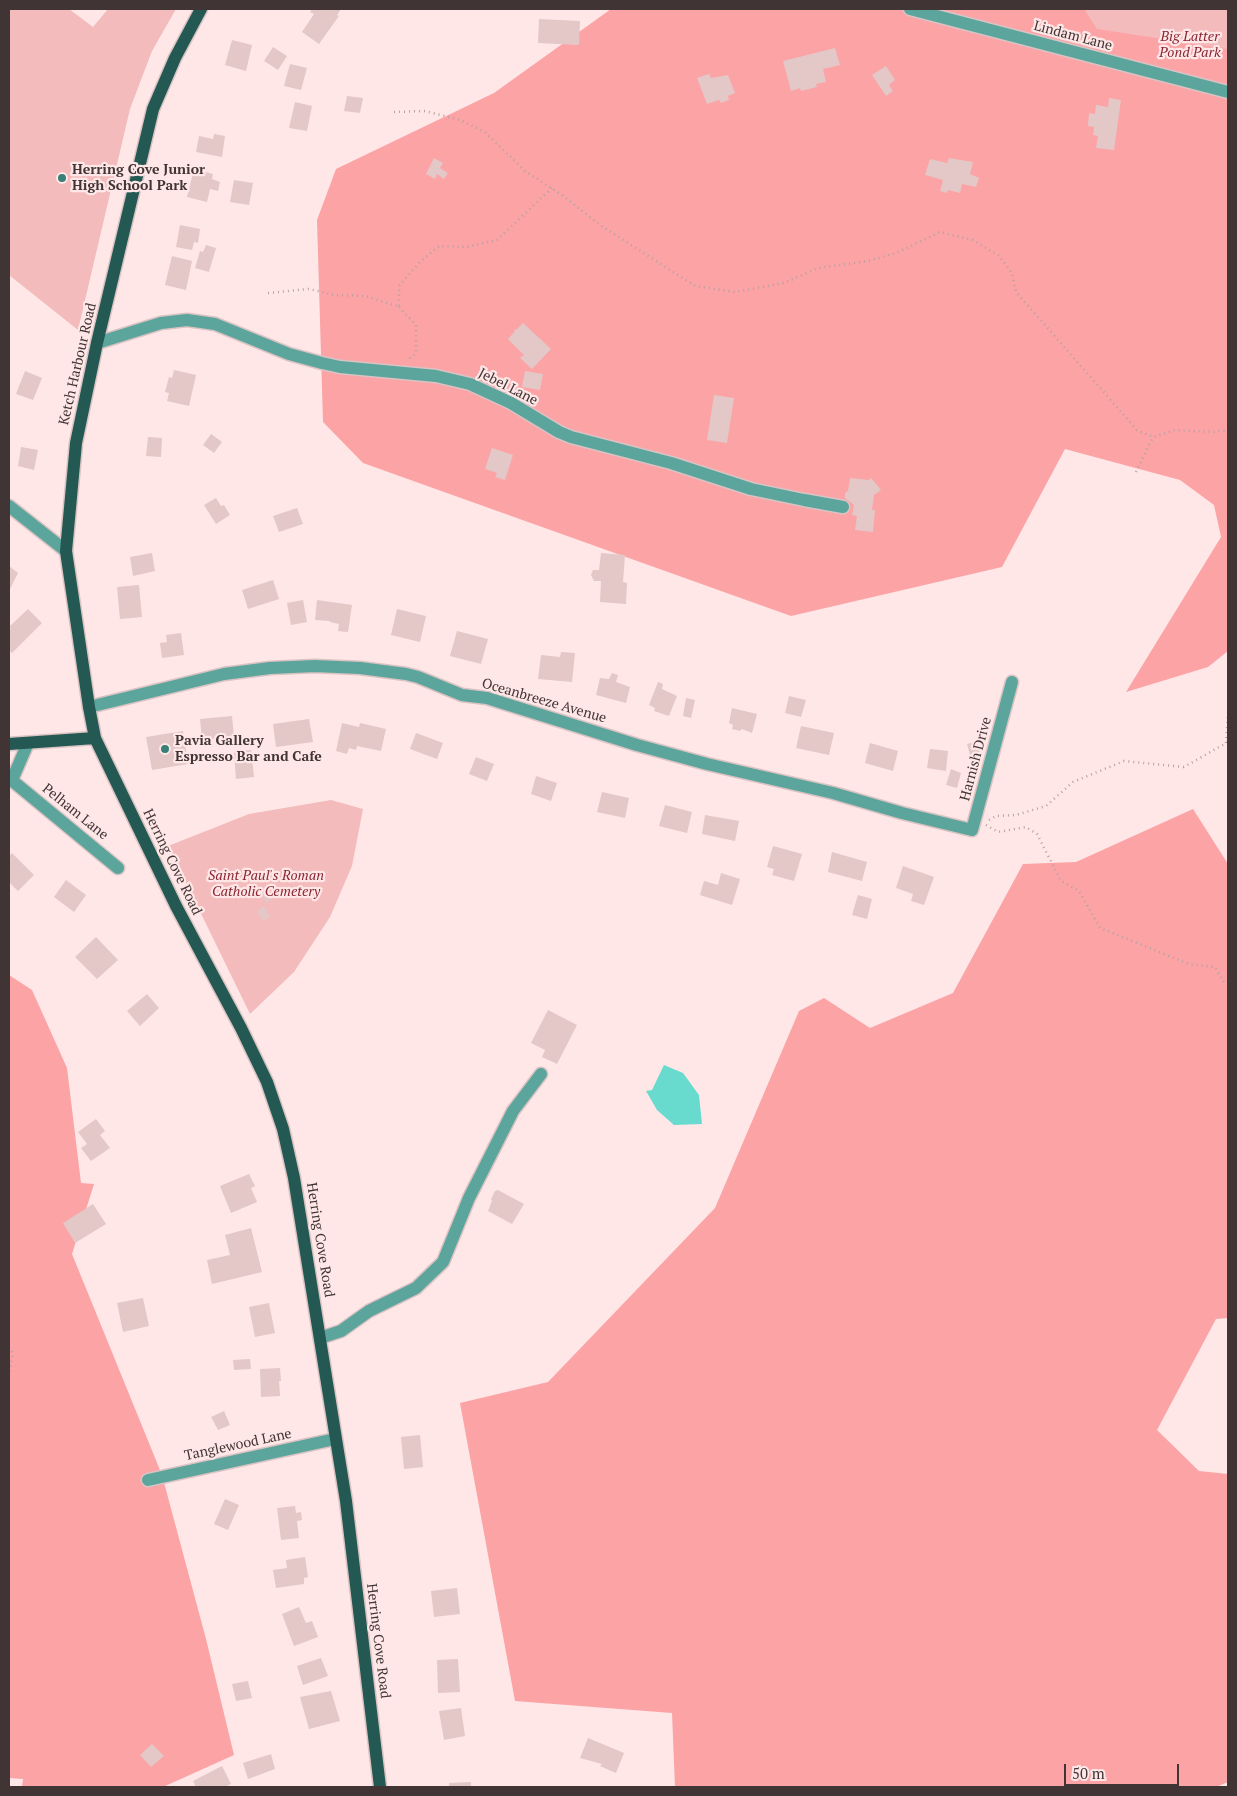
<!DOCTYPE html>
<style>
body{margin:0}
#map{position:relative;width:1237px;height:1796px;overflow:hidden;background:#ffe7e7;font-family:"PT Serif",serif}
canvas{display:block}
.frame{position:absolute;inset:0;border:10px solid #403434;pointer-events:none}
.scale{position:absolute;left:1064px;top:1764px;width:115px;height:22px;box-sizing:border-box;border:2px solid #403434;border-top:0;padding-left:6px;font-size:15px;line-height:18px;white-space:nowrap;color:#403434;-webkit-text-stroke:4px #ffe7e7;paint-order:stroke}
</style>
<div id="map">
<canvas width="1237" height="1796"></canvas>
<div class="frame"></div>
<div class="scale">50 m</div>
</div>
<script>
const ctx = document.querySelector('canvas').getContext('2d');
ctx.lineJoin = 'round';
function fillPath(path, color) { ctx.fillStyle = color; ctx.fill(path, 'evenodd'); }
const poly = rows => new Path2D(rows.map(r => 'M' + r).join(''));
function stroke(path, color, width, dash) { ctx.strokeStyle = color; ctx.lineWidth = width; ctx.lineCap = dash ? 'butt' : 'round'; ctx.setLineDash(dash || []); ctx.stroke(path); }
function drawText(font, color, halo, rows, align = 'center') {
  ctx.font = font + ' "PT Serif",serif'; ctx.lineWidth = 4.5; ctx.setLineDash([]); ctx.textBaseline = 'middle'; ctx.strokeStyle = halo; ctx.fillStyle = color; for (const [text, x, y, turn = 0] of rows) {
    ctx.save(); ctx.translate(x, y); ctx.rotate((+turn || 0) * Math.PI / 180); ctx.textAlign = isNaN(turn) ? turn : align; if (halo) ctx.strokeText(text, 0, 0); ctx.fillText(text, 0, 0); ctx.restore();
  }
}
const green = poly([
 [9,9,69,9,93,27,108,9,176,9,152,51,130,109,78,330,9,275],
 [907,9,1228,9,1228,92],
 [331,800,363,809,352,866,330,917,294,972,250,1014,168,846,249,814]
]);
const forest = poly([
 [611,9,1084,9,1097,29,1228,49,1228,651,1208,667,1126,692,1221,537,1214,505,1180,480,1065,449,1002,567,791,616,363,463,323,422,317,220,336,169,494,93],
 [1193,809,1228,864,1228,1318,1216,1319,1157,1430,1199,1471,1228,1474,1228,1782,1216,1787,675,1787,672,1713,515,1701,460,1403,548,1382,715,1208,799,1011,824,998,870,1028,953,993,1023,864,1076,862],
 [9,975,32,990,67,1068,81,1183,94,1184,72,1254,162,1475,206,1639,234,1755,163,1787,22,1787,23,1779,9,1778]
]);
const water = poly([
 [664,1065,683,1073,699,1095,702,1124,674,1125,657,1110,646,1091,652,1090]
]);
const building = poly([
 [312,9,341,9,337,15,339,16,319,44,302,32,314,14,310,12],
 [539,19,580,21,579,45,538,43],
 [232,40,252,45,246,71,225,65],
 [273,47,287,56,278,70,264,61],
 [835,48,840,65,823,69,826,82,816,84,817,87,801,91,800,88,791,91,783,61],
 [290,64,307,68,301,90,284,86],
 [886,66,895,80,889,85,893,91,886,96,872,75],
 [709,74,711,78,728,75,735,93,728,96,729,100,721,103,719,100,707,104,697,78],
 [347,96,363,98,360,113,344,111],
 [1109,98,1121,100,1114,150,1096,148,1098,136,1093,135,1094,127,1088,126,1089,113,1095,114,1096,105,1108,107],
 [295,102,312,106,307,131,289,128],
 [214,134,225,136,222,157,196,152,199,136,213,139],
 [434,158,443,163,440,168,448,173,444,179,437,174,435,179,426,174],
 [949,158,973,162,970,174,979,178,976,187,962,184,960,193,948,190,947,193,940,191,943,180,925,175,930,159,947,163],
 [194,169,213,174,212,179,220,182,218,191,210,189,207,202,187,197],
 [234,180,253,183,249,205,230,202],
 [180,225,200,229,198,243,194,242,192,250,176,247],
 [206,245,216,248,209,272,195,268,200,251,203,252],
 [172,256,192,261,186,290,165,285],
 [523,323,551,349,532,369,520,358,524,355,508,339,515,331,514,330,515,329,516,330],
 [174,370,196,375,189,406,167,401,169,393,165,392,169,377,172,378],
 [25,371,42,378,33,400,16,394],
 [525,371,543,374,540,390,522,387],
 [714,395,734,398,727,443,707,440],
 [211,434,222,442,214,453,203,445],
 [148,437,162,438,161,457,146,456],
 [21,447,38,450,34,470,18,466],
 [492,448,513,455,505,480,495,477,497,473,485,469],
 [850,478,869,480,871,478,881,490,874,495,872,510,875,510,873,532,855,530,857,516,852,515,854,505,845,498,845,493,848,491],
 [216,498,221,506,224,505,230,515,216,524,204,505],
 [297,508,303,524,279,532,273,516],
 [152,553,155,571,133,576,130,557],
 [601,553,625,555,623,582,627,583,626,604,600,602,601,581,594,581,591,575,593,570,599,570],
 [9,566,18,573,10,589,9,588],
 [273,580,279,599,248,609,242,590],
 [139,585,142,617,120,619,117,587],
 [303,600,307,622,291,625,287,603],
 [317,600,352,605,348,632,338,631,339,624,330,622,330,621,315,620],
 [28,609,42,623,12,653,9,650,9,631,11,628,9,627],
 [397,609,426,616,420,642,391,635],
 [457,631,488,639,481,664,450,656],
 [181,633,184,655,162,658,160,643,167,642,166,635],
 [561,652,575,653,572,682,538,679,541,655,560,657],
 [612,673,618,675,616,682,630,687,626,703,596,695,600,678,609,679],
 [658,682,663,684,662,689,677,696,669,716,654,711,655,708,649,705],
 [789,696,806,700,801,717,785,713],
 [686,698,695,700,691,718,683,716],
 [732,708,757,714,752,733,742,729,740,731,732,729,733,725,729,723],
 [232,716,234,737,202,740,200,719],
 [309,719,313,742,276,747,273,724],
 [342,723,359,727,360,723,386,729,381,751,357,746,356,750,349,748,347,754,336,751],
 [801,726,834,733,829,755,796,748],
 [183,731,188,764,152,770,146,737],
 [416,733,443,743,437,759,410,749],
 [977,741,980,752,970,755,967,744],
 [870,743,898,751,893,771,865,763],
 [930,749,948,751,946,771,927,768],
 [251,750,254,777,236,779,234,752],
 [476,757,494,764,487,781,469,774],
 [951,769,961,773,957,788,946,785],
 [536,776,557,783,551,801,531,794],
 [602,792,629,798,625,818,597,812],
 [665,805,692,812,687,833,659,826],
 [705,815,739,821,735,841,702,834],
 [773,846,802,854,794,881,772,875,774,869,767,867],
 [832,852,867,862,862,881,828,872],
 [12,853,34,875,18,891,9,882,9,856],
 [903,866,934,877,924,905,911,901,913,894,896,888],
 [721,873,740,879,732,905,700,895,704,881,718,885],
 [66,880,86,895,74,912,54,897],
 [268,888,274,898,266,903,260,892],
 [858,895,872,899,867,919,852,915],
 [264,906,270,917,263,921,257,911],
 [96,937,118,960,97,979,75,957],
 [147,994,159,1008,140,1026,127,1011],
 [548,1010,577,1025,557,1064,542,1057,545,1050,531,1043],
 [96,1119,105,1131,100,1135,110,1148,91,1161,81,1148,87,1144,78,1132],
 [249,1174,255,1186,251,1188,257,1202,231,1213,220,1186],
 [498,1190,524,1204,512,1224,488,1211,492,1201,491,1199,495,1191],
 [93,1204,106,1224,75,1243,63,1223],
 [251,1228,262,1272,212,1284,207,1260,230,1255,225,1235],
 [143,1298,149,1326,123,1332,117,1303],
 [269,1303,275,1333,255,1337,249,1307],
 [250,1359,251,1369,234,1370,233,1360],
 [280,1368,281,1381,279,1381,280,1396,261,1397,260,1369],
 [224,1411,230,1425,218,1430,211,1417],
 [420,1435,423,1467,404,1469,401,1437],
 [225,1499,239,1505,228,1530,214,1524],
 [295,1506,296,1513,301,1512,302,1520,297,1521,299,1538,281,1540,277,1508],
 [305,1557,308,1577,304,1578,304,1584,276,1588,273,1570,287,1568,286,1560],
 [457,1588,460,1614,434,1617,431,1591],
 [299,1607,306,1623,312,1621,318,1637,294,1646,282,1614],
 [321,1658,328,1676,303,1685,297,1666],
 [458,1659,460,1692,438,1693,437,1660],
 [248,1681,252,1698,236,1701,232,1684],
 [331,1691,340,1721,309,1729,300,1697],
 [461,1708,465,1736,444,1740,439,1711],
 [588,1738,624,1753,616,1773,600,1766,602,1764,580,1758],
 [152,1744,164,1756,151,1767,140,1755],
 [271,1754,275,1769,248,1779,243,1763],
 [222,1766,231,1784,225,1787,196,1787,193,1781],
 [471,1782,471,1787,449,1787,449,1783]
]);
const path = poly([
 [394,112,425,111,460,120,485,132,525,171,562,195,600,225,695,286,735,292,784,283,818,268,868,261,896,253,940,232,973,240,999,256,1012,273,1016,292,1137,430,1153,437,1175,430,1214,432,1228,430],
 [268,293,309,289,334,295,366,296,399,307,399,286,420,262,439,246,466,247,497,240,552,188],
 [399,307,416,325,416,353,408,360],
 [1136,472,1153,437],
 [1226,743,1228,715],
 [989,820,996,816,1016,815,1046,806,1073,782,1124,761,1184,767,1228,742],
 [986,825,998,832,1026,827,1037,834,1061,881,1079,891,1100,928,1189,964,1215,967,1223,981,1228,985],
 [9,1347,13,1353,9,1375]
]);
const minor = poly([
 [910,9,1228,92],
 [97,343,161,323,187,320,215,324,289,354,322,363,340,367,436,376,470,384,511,403,559,432,571,437,671,463,751,489,804,500,843,507],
 [9,506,66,551],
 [89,707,224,674,270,668,315,666,360,668,406,674,418,677,462,695,487,698,637,745,707,764,833,793,902,813,972,830,1012,682],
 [9,778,118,868],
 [12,780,28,743],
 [320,1338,341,1331,369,1311,416,1288,443,1262,469,1198,513,1111,541,1074],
 [148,1480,335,1439]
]);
const major = poly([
 [201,9,175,58,153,109,97,343,76,443,66,551,89,707,95,738,176,906,241,1028,267,1082,283,1129,294,1178,346,1501,380,1787],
 [9,744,95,738]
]);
const markers = [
 [62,178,5,"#387f77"],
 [165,749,5,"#387f77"]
];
const streetNames = [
 ["Lindam Lane",1073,36,15],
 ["Ketch Harbour Road",78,364,-77],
 ["Jebel Lane",508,387,27],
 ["Oceanbreeze Avenue",544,701,16],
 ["Harnish Drive",976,759,-75],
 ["Pelham Lane",75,812,39],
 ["Herring Cove Road",172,862,64],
 ["Herring Cove Road",320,1240,81],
 ["Tanglewood Lane",238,1445,-12],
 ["Herring Cove Road",378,1641,83]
];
const parkNames = [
 ["Big Latter",1190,37],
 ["Pond Park",1190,53],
 ["Saint Paul's Roman",266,876],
 ["Catholic Cemetery",266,892]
];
const poiNames = [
 ["Herring Cove Junior",72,170],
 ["High School Park",72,186],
 ["Pavia Gallery",175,741],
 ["Espresso Bar and Cafe",175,757]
];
fillPath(green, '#f3bbbc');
fillPath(forest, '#fca3a6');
fillPath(water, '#68dbce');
fillPath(building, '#e4c7c7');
stroke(minor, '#d9c3c3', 15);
stroke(major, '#d9c3c3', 15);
stroke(path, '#b5a1a1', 2.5, [1, 4]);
stroke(minor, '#5ba59c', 12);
stroke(major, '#245853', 12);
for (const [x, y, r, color] of markers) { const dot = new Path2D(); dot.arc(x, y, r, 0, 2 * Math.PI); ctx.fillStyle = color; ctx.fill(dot); stroke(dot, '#ffe7e7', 2); }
drawText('14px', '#403434', '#ffe7e7', streetNames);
drawText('italic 14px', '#8a2532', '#ffe7e7', parkNames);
drawText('bold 14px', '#403434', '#ffe7e7', poiNames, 'left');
</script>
